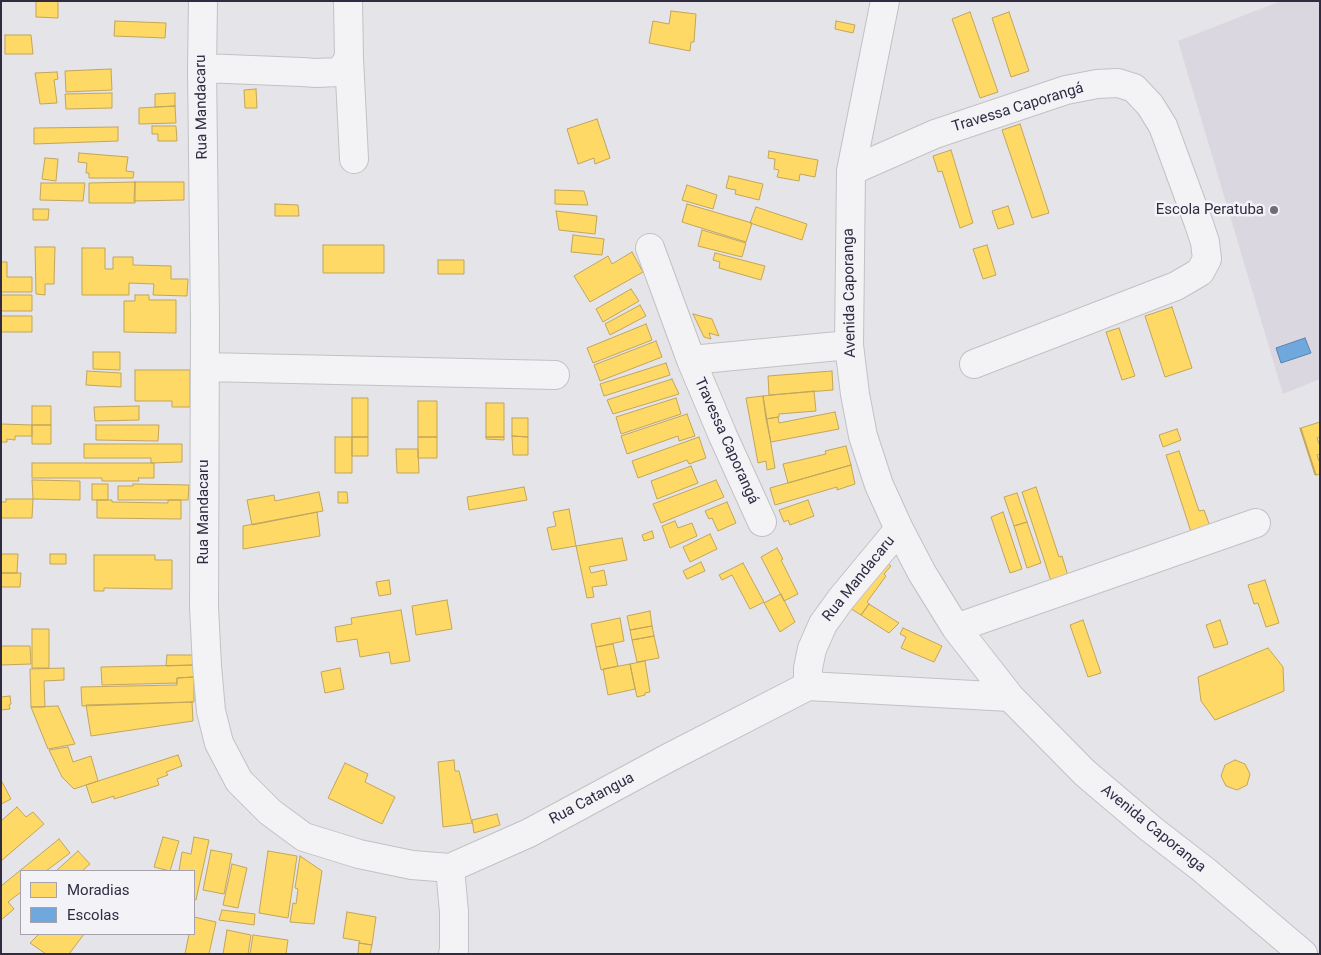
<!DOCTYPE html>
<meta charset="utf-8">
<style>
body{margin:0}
#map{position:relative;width:1321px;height:955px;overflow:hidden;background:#e5e4e8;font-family:Roboto,sans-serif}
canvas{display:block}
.frame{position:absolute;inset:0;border:2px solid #302b41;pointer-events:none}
.legend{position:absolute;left:20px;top:870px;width:175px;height:65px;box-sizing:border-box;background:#f3f2f7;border:1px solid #a5a2ae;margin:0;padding:6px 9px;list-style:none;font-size:15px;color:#302b41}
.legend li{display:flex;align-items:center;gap:10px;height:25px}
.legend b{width:25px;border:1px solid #a5a2ae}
</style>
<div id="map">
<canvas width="1321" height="955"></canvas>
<div class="frame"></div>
<ul class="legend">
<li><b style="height:14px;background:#ffd966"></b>Moradias</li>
<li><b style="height:14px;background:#6fa8dc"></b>Escolas</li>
</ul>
</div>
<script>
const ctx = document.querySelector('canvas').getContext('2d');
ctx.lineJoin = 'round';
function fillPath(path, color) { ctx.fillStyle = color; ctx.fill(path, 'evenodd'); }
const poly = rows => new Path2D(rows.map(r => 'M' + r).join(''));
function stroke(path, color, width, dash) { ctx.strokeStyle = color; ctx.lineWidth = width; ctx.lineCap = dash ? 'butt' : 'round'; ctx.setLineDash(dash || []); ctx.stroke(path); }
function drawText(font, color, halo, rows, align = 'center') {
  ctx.font = font + ' Roboto,sans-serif'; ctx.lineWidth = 5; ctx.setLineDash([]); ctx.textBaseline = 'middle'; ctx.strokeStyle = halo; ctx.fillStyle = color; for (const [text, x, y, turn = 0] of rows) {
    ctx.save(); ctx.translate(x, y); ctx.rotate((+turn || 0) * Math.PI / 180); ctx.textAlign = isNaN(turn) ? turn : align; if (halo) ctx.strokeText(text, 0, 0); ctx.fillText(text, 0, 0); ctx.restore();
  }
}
const built = poly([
 [1281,1,1320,1,1320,379,1283,394,1178,41]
]);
const homes = poly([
 [36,1,58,1,58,18,36,17,36,1],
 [671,11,696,14,694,42,691,42,690,51,649,43,653,21,669,24,671,11],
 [970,12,998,92,980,98,952,19,970,12],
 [1009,12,1029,71,1011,77,992,18,1009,12],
 [115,21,166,23,165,38,114,36,115,21],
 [836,21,855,25,853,33,835,29,836,21],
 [5,35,31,35,33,54,5,54,5,35],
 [111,69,112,90,66,92,65,71,111,69],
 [57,72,58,79,54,80,57,103,40,104,35,73,57,72],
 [256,89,257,108,245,108,244,90,256,89],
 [112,93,112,108,66,109,65,94,112,93],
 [175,93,175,106,155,107,155,94,175,93],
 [175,106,176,123,139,124,139,108,175,106],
 [597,119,610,158,595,164,594,158,578,164,567,129,597,119],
 [1020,124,1049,213,1032,218,1002,130,1020,124],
 [152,126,176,126,177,141,158,141,158,134,152,134,152,126],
 [118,127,118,141,34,144,34,128,118,127],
 [951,150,973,223,960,228,942,171,938,172,933,156,951,150],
 [769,151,818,160,815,177,800,174,799,181,777,177,779,170,774,169,775,159,768,158,769,151],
 [79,153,128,157,126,171,134,172,133,178,89,178,89,173,86,173,87,163,78,162,79,153],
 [45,158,58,159,56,181,42,179,45,158],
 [729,176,763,184,759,200,735,194,736,190,726,188,729,176],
 [135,182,135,203,89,203,89,183,135,182],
 [135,182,184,182,184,200,134,201,135,182],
 [41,183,85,183,83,201,40,200,41,183],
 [687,185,717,195,713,209,682,200,687,185],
 [555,190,584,191,588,205,555,204,555,190],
 [275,204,298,205,299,216,275,216,275,204],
 [687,204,752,223,746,242,682,222,687,204],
 [1008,206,1014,224,998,229,992,211,1008,206],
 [756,207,807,224,802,240,750,223,756,207],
 [33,209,49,209,48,220,33,220,33,209],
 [556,211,597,216,595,234,559,230,556,211],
 [702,230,746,243,742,257,698,246,702,230],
 [573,235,604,239,602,255,571,252,573,235],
 [323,245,384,245,384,273,323,273,323,245],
 [987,245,996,275,983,279,973,249,987,245],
 [35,247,55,247,54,284,45,284,45,295,36,294,35,247],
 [82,248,105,248,105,269,113,269,113,257,133,257,133,265,171,266,171,279,188,279,187,296,153,295,154,284,129,283,129,295,82,295,82,248],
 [632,252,643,272,590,302,574,276,608,256,612,264,632,252],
 [715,253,765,266,761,280,719,268,720,262,713,260,715,253],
 [438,260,464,260,464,274,438,274,438,260],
 [1,262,7,262,7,277,32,277,32,292,1,292,1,262],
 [631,289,639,301,603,322,596,309,631,289],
 [1,295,32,295,32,311,1,311,1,295],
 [135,295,149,295,149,300,176,300,176,333,124,332,124,301,135,301,135,295],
 [640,305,646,316,610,335,605,324,640,305],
 [1172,307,1192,368,1165,377,1145,316,1172,307],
 [693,314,712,319,719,336,709,333,711,339,704,337,693,314],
 [1,316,32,316,32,332,1,332,1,316],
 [646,324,652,340,593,363,587,348,646,324],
 [1119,328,1135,376,1122,380,1106,332,1119,328],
 [656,341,662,357,600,381,594,365,656,341],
 [93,352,120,352,120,370,93,369,93,352],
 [666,363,670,375,604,396,600,384,666,363],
 [135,370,190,370,190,407,172,407,172,401,135,401,135,370],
 [87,371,121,373,121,387,86,385,87,371],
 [832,371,833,390,769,395,768,376,832,371],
 [672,379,679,394,613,414,607,400,672,379],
 [814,391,816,411,779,414,779,417,766,419,763,396,814,391],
 [763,396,775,468,767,470,766,461,758,463,746,398,763,396],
 [352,398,368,398,368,437,352,437,352,398],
 [676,398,681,414,621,434,616,417,676,398],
 [418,401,437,401,437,437,418,437,418,401],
 [486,403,504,403,504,437,486,437,486,403],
 [32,406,51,406,51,425,32,425,32,406],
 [139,406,139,420,95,421,94,407,139,406],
 [835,412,839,429,771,442,766,419,778,417,779,423,835,412],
 [687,414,695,436,679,441,678,436,627,454,621,436,687,414],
 [512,418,528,418,528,437,512,436,512,418],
 [1320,422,1320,437,1317,438,1320,446,1320,454,1317,455,1319,461,1320,461,1320,474,1316,475,1301,428,1320,422],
 [1,424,32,425,32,436,15,436,15,440,7,439,7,442,1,442,1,424],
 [32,425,51,425,51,444,32,444,32,425],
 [96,425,159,425,158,441,96,440,96,425],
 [1300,428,1316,475,1315,475,1300,428],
 [1177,429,1181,440,1163,447,1159,435,1177,429],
 [512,436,528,437,528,455,513,455,512,436],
 [335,437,352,437,352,473,335,473,335,437],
 [352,437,368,437,368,456,352,456,352,437],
 [418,437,437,437,437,458,418,458,418,437],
 [486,437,504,437,504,440,486,439,486,437],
 [699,437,706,458,689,464,687,460,638,478,632,461,699,437],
 [84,444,182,444,182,462,151,463,151,458,84,458,84,444],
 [846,446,851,465,788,483,783,464,826,454,825,451,846,446],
 [396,449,418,449,419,473,397,473,396,449],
 [1179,451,1199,511,1204,510,1211,529,1192,535,1166,455,1179,451],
 [32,463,154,463,154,478,138,478,139,481,102,481,102,478,32,478,32,463],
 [851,465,855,484,837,490,837,487,775,505,770,488,851,465],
 [691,466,698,483,657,499,651,481,691,466],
 [32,480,80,481,80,500,33,499,32,480],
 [716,480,724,497,661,523,653,504,716,480],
 [92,484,108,484,108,500,92,500,92,484],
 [133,484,189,485,188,500,118,500,118,486,133,486,133,484],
 [524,487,527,500,469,510,467,497,524,487],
 [1036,487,1059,557,1062,556,1068,576,1051,581,1022,492,1036,487],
 [319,492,323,511,252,525,247,500,274,495,275,501,319,492],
 [338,492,347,492,348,503,338,503,338,492],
 [1017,493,1027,522,1014,526,1004,497,1017,493],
 [6,499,33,499,32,518,1,518,1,502,6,502,6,499],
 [97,500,112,500,112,502,168,503,168,500,181,500,181,519,97,518,97,500],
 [808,500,814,516,790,525,788,520,784,522,779,510,808,500],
 [727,502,736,523,718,531,712,518,709,519,705,511,727,502],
 [569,509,576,546,552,550,547,528,556,526,553,512,569,509],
 [317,512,320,536,243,549,243,526,317,512],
 [1003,512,1022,569,1010,573,991,517,1003,512],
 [675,521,678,528,692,523,697,536,670,548,662,526,675,521],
 [1027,522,1041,563,1027,568,1014,526,1027,522],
 [652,531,654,538,644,541,642,535,652,531],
 [710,534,717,549,690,562,683,547,710,534],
 [622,538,627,560,589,567,591,573,604,570,607,585,592,587,594,597,587,598,576,546,622,538],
 [777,548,783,559,781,560,798,594,784,601,761,557,777,548],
 [1,554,18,554,17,573,1,573,1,554],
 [50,554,66,554,66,564,50,564,50,554],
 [94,555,155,555,155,560,172,560,172,589,104,588,104,591,94,591,94,555],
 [881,558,891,566,884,574,886,576,867,602,869,604,861,615,845,605,881,558],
 [701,562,705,571,687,579,683,571,701,562],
 [743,563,764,602,750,609,732,575,722,580,719,575,743,563],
 [1,573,21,573,20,587,1,587,1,573],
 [389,580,391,594,379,596,376,582,389,580],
 [1265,580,1279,623,1266,627,1258,603,1254,604,1248,585,1265,580],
 [781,594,795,622,780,632,764,603,781,594],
 [447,600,452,629,416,635,412,606,447,600],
 [869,604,899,623,889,633,861,615,869,604],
 [401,610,410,661,391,664,389,652,360,657,357,639,337,642,335,627,352,624,351,618,401,610],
 [650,611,652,626,630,630,627,616,650,611],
 [620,618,624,641,596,647,591,624,620,618],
 [1083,620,1101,673,1088,677,1070,625,1083,620],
 [1220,620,1228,644,1214,648,1206,625,1220,620],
 [652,626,654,636,632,640,630,630,652,626],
 [903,628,942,646,934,662,901,648,906,637,900,634,903,628],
 [32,629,49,629,49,668,32,668,32,629],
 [654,636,659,658,637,662,632,640,654,636],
 [613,644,618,666,601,670,596,647,613,644],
 [1,646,30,646,31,664,1,665,1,646],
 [1268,648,1283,667,1284,691,1215,720,1201,701,1198,677,1268,648],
 [167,655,193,655,193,665,166,666,167,655],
 [645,661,650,692,645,693,645,695,637,697,630,664,645,661],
 [630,664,635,689,608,695,603,669,630,664],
 [193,665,194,677,177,678,177,683,102,685,101,667,193,665],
 [64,668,64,680,44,681,45,707,31,707,30,669,64,668],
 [340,668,344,689,325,693,321,672,340,668],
 [194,677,194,702,82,706,81,687,177,685,177,678,194,677],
 [10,696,11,704,9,705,10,709,1,710,1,697,10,696],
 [192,702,193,721,91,736,86,705,192,702],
 [58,706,75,744,48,749,31,707,58,706],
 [68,747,73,762,91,756,98,781,74,789,62,777,49,750,68,747],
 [178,755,182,766,166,772,168,775,157,779,159,785,114,799,114,796,92,803,86,785,178,755],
 [454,760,455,771,459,771,472,823,443,827,438,762,454,760],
 [1235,760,1245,764,1250,774,1247,785,1237,790,1226,786,1221,776,1225,765,1235,760],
 [345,763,368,774,365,782,395,797,382,824,328,798,345,763],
 [1,780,11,799,1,804,1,780],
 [17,807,26,817,33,812,44,824,1,861,1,821,17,807],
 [497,814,500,825,474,833,472,820,497,814],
 [163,837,179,841,170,871,154,867,163,837],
 [194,837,209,840,196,900,194,899,194,871,179,871,182,852,191,854,194,837],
 [59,839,70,853,46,871,21,871,21,892,8,902,14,909,1,920,1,886,59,839],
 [211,850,232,854,224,894,203,890,211,850],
 [78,851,90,864,82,871,56,871,78,851],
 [268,851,297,856,288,918,259,913,268,851],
 [300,856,322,871,314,924,290,922,293,903,296,904,298,889,295,888,300,856],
 [232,864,247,868,238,908,223,905,232,864],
 [222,910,255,914,254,925,219,920,222,910],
 [347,912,376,917,372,945,359,943,360,941,343,938,347,912],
 [194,917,216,922,209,954,185,954,189,934,194,934,194,917],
 [227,930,251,935,248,954,223,954,227,930],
 [39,934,84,934,69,954,46,954,30,943,39,934],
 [253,935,288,940,286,954,250,954,253,935],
 [359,943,372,945,370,954,358,954,359,943]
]);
const schools = poly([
 [1305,338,1311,353,1281,363,1276,348,1305,338]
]);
const street = poly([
 [203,1,202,68,205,321,204,607,207,666,211,711,219,743,239,781,270,812,304,837,359,854,412,865,450,868],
 [885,1,851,171,849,345,855,394,863,436,879,485,899,529,922,573,956,628,1010,697,1085,773,1151,829,1204,870,1303,954],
 [349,58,354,159],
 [202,68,302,72,316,73,338,72,344,66,349,58,348,1],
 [851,171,935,134,1066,90,1097,84,1118,83,1134,88,1150,105,1163,126,1199,224,1205,242,1207,259,1200,272,1176,286,974,364],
 [650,248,691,360,723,436,762,522],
 [691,360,849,345],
 [205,367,555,375],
 [956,628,1256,523],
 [808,686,808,668,812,649,823,624,841,599,899,529],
 [453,954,454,950,454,912,450,868,529,833,668,758,808,686,1010,697]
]);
const markers = [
 [1274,210,5,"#6f6c7b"]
];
const streetNames = [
 ["Rua Mandacaru",202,107,-91],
 ["Travessa Caporangá",1018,108,-17],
 ["Avenida Caporanga",850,293,-91],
 ["Travessa Caporangá",726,441,66],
 ["Rua Mandacaru",204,512,-90],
 ["Rua Mandacaru",859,579,-51],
 ["Rua Catangua",592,799,-28],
 ["Avenida Caporanga",1153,829,39]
];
const poiNames = [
 ["Escola Peratuba",1264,210]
];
fillPath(built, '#dad7e0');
fillPath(homes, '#ffd966');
stroke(homes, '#c1a55b', 1);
fillPath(schools, '#6fa8dc');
stroke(schools, '#5c82ae', 1);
stroke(street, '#c2c1c5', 30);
stroke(street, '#f3f3f5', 28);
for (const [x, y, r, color] of markers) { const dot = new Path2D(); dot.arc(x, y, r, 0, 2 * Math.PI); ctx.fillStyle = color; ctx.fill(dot); stroke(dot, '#f3f2f7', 2); }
drawText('15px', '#302b41', '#f3f2f7', streetNames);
drawText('15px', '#302b41', '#f3f2f7', poiNames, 'right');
</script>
